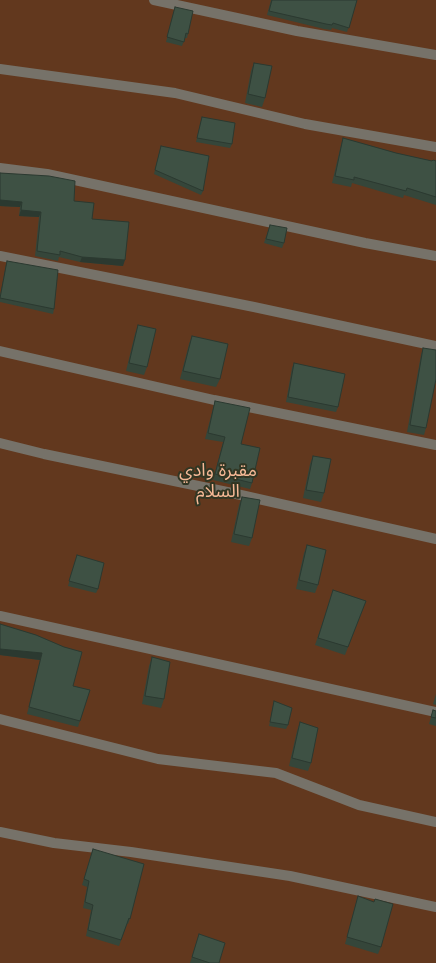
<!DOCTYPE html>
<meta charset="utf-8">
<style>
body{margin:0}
canvas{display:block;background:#313623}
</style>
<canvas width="436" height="963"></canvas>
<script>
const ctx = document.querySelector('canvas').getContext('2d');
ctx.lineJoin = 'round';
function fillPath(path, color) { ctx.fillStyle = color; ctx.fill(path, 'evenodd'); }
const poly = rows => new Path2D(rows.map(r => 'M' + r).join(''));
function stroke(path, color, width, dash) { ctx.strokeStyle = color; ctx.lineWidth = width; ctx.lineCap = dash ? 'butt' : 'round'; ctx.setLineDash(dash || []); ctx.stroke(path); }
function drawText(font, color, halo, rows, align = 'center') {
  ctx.font = font + ' Arial,"Noto Sans Arabic",sans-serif'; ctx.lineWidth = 4; ctx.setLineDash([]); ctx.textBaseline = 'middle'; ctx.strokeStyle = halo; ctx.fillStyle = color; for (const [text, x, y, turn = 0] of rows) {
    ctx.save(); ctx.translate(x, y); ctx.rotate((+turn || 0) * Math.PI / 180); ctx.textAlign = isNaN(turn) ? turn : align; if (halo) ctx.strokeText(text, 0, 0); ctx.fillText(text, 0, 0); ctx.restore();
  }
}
const green = poly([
 [0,0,436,0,436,963,0,963]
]);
const service = poly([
 [154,0,297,31,436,55],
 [0,69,175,93,305,124,436,147],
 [0,168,47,174,365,243,436,256],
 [0,256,254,307,436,346],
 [0,351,214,400,436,445],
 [0,443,44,454,232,493,436,539],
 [0,616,436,712],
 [0,719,158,759,276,773,359,805,436,822],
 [0,832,54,843,131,852,290,876,436,907]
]);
const wall = poly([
 [271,0,357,0,347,32,332,28,331,30,324,29,267,15],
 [175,7,188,34,187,38,185,38,182,46,166,42],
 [254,63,265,98,262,107,245,103,251,71],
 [202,117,232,144,230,148,196,142],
 [343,138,396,153,432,161,436,161,436,205,404,195,403,198,352,183,351,187,332,183,341,145],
 [161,146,203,191,201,195,154,174],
 [0,173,74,201,92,219,123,266,80,262,59,257,58,261,35,256,39,217,19,216,20,207,0,206],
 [270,225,284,243,282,248,264,243],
 [7,261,54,309,53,314,0,302,0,296,6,265],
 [138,325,147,367,144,375,126,371,135,334],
 [192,336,220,379,216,387,180,379,189,344],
 [423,348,426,428,424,435,407,432,421,355],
 [294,363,338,407,336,412,286,402,292,368],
 [215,401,241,444,252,483,250,489,213,480,223,442,205,439],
 [313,456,324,493,321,502,303,498,310,464],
 [242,497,252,538,249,546,231,542,239,505],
 [307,545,318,585,315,593,296,589,304,553],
 [77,555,98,589,96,593,68,586],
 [331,598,366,601,345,655,315,645],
 [0,624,36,635,73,686,90,690,78,727,27,714,40,660,0,655],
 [152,657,164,699,161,708,142,704,149,666],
 [436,694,436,705,433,704],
 [274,701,288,725,286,729,269,726],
 [433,710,436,711,436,726,429,724],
 [300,722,311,763,308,771,289,766,297,731],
 [93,849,130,919,128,924,127,924,119,946,86,936,91,910,83,908,87,887,82,885],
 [358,896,381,947,378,954,345,944],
 [199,934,219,963,190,963]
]);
const shadedWall = poly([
 [0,200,22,202,20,207,0,206],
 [21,210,41,212,39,217,19,216],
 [82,257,125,260,123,266,80,262],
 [0,649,42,653,40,660,0,655]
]);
const building = poly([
 [272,0,357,0,349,28,333,23,332,25,326,24,269,11,272,0],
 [175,7,193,11,188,34,186,33,184,42,167,37,175,7],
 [254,63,272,66,265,98,248,94,254,63],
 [202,117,235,123,232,144,197,138,202,117],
 [343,138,396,153,432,161,433,160,436,161,436,197,407,188,406,191,354,177,354,180,335,176,343,138],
 [161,146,209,156,203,191,155,170,161,146],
 [0,173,49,176,75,181,74,201,94,203,92,219,129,222,125,260,82,257,60,251,60,255,37,251,41,212,21,210,22,202,0,200,0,173],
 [270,225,287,228,284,243,266,239,270,225],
 [7,261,58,270,54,309,0,298,7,261],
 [138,325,156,329,147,367,129,363,138,325],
 [192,336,228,344,220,379,183,371,192,336],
 [423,348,436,350,436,379,426,428,410,425,423,348],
 [294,363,345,374,338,407,288,397,294,363],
 [215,401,250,408,241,444,260,448,252,483,215,474,225,437,208,433,215,401],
 [313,456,331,459,324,493,306,490,313,456],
 [242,497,260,500,252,538,234,534,242,497],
 [307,545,326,550,318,585,299,580,307,545],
 [77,555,104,563,98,589,69,581,77,555],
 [333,590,366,601,348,647,318,638,333,590],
 [0,624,36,635,64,647,82,652,73,686,90,690,80,721,29,707,42,653,0,649,0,624],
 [152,657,170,662,164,699,145,696,152,657],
 [274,701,292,708,288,725,270,722,274,701],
 [433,710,436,711,436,718,431,717,433,710],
 [300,722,318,728,311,763,292,758,300,722],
 [93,849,144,864,130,919,129,918,121,940,88,930,93,905,85,902,89,881,84,879,93,849],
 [358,896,374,902,375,899,393,904,381,947,347,937,358,896],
 [199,934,225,943,219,963,210,963,192,957,199,934]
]);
const parkNames = [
 ["مقبرة وادي",218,471],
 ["السلام",218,492]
];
fillPath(green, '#62381e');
stroke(service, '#767269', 10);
fillPath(wall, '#35463a');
fillPath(shadedWall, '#2b3930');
fillPath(building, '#3e5144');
stroke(building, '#2b3930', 1);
drawText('18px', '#f6b996', '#313623', parkNames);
</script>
